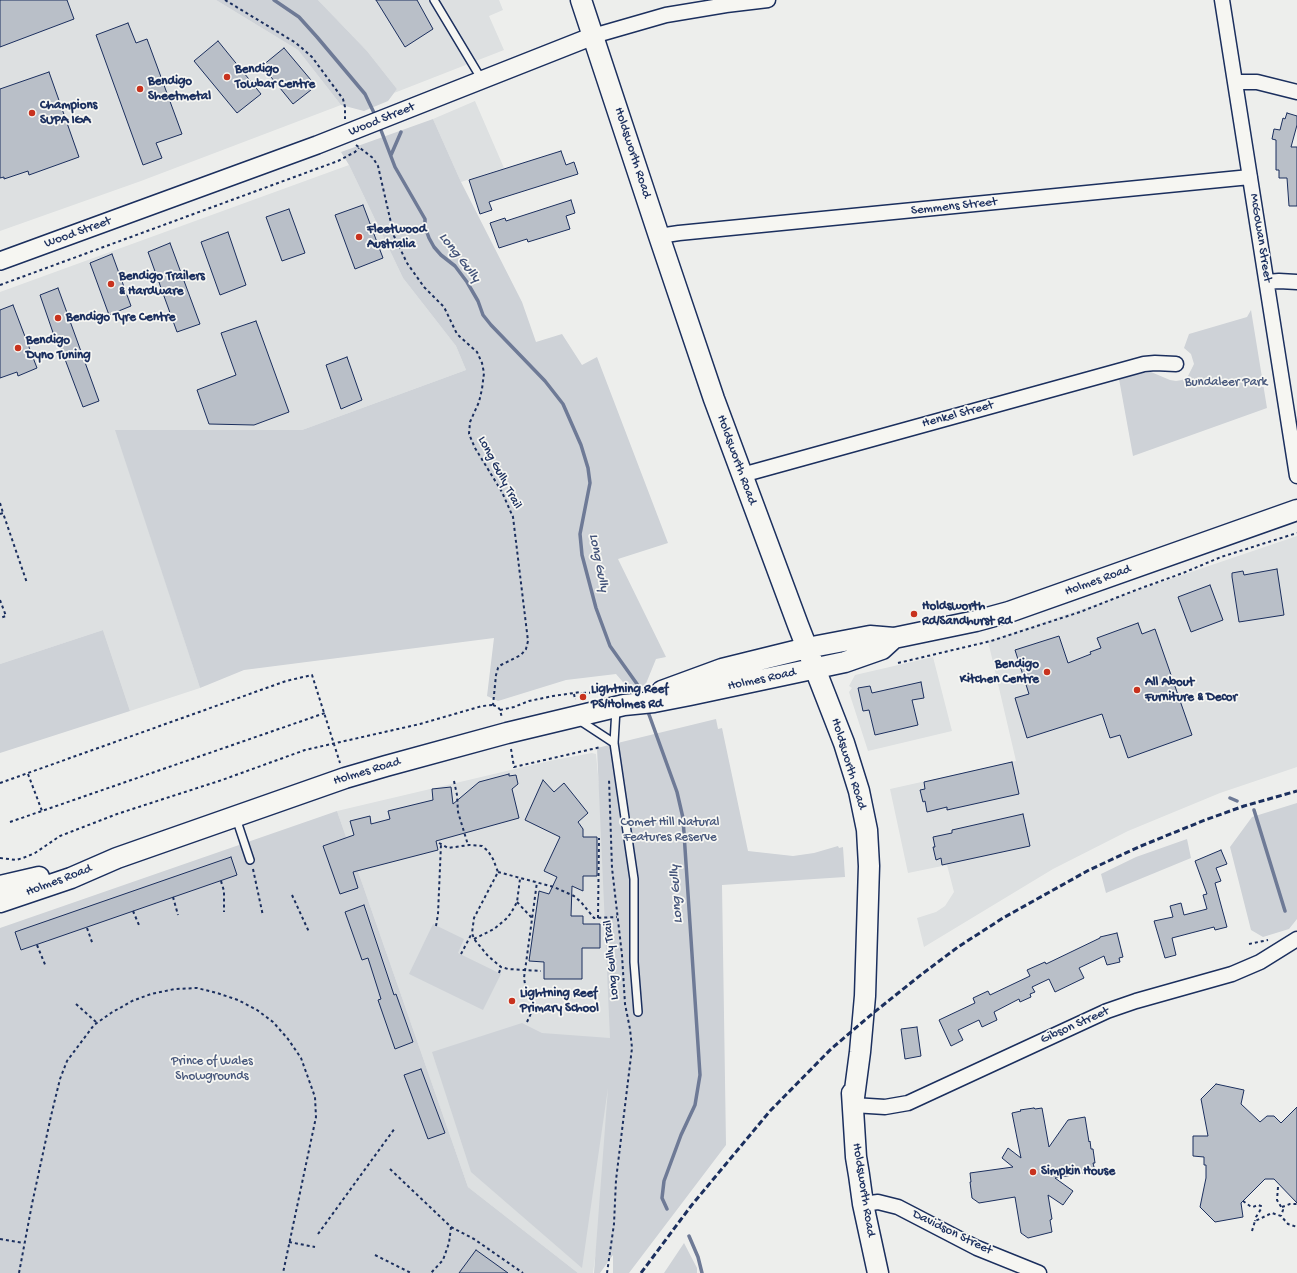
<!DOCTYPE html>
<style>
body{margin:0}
canvas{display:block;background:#edeeec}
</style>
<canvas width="1297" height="1273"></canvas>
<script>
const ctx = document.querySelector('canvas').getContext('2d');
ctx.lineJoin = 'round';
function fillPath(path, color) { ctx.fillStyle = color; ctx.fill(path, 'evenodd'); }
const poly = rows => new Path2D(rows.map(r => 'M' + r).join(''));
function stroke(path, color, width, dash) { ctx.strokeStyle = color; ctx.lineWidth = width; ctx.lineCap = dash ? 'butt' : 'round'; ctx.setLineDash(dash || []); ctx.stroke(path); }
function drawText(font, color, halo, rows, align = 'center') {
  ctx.font = font + ' "Gochi Hand",sans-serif'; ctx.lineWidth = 3.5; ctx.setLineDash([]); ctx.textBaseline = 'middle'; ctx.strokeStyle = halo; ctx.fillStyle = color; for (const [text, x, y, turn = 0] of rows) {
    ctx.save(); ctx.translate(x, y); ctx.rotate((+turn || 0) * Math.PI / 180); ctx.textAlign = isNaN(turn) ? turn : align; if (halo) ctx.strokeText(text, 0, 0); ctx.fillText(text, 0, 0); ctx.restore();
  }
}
const built = poly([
 [0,0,216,0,298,50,341,105,141,181,0,231],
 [318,0,499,0,503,10,489,16,504,50,394,93,397,89,367,51],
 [475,101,504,168,461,182,433,119],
 [349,165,403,278,456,346,466,370,302,430,116,430,200,688,130,711,103,630,0,664,0,292],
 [1297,536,1297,767,1220,793,1128,831,1053,869,924,947,917,918,936,912,945,906,954,892,947,865,908,873,890,789,1016,761,988,641],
 [933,657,952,731,868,751,849,692,852,688,849,686,855,675],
 [592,753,596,754,624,1048,593,1273,578,1273,468,1187,337,811,549,761]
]);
const green = poly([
 [216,0,318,0,367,51,397,89,388,101,364,111,341,105,298,50],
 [433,119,461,182,522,302,536,342,562,334,582,365,597,357,668,543,618,559,666,657,656,659,645,686,628,688,616,674,566,680,498,701,487,696,494,638,244,670,200,688,115,430,302,430,466,370,456,346,403,278,349,165,341,152],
 [1251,310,1267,408,1133,456,1119,379,1142,373,1151,372,1170,380,1176,381,1182,380,1188,376,1194,364,1191,354,1184,348,1189,334,1247,317],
 [103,630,130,711,0,753,0,664],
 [716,719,718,729,722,728,748,851,793,856,814,853,838,846,839,848,843,847,845,877,722,885,726,1145,629,1273,613,1273,613,1255,600,1273,594,1273,608,1088,582,1268,471,1172,432,1052,522,1023,542,1033,610,1038,597,748],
 [1297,803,1297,919,1289,929,1263,937,1251,930,1230,847,1252,817],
 [337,811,468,1187,578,1273,0,1273,0,928],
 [1187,839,1191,858,1106,893,1101,874,1136,857],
 [433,924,464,939,458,953,501,974,483,1010,409,974],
 [684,1243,697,1268,697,1273,664,1273]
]);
const stream = poly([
 [274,0,299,17,317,37,365,94,376,117],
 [379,125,395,167,425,219,425,227,429,238,434,247,441,255,455,266,467,282,478,301,483,315,491,325,545,381,563,404,581,445,588,468,590,483,580,534,582,555,596,608,610,646,637,684,642,697],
 [391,155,401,132],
 [647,709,677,792,683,818,700,1075,695,1105,681,1135,664,1181,662,1198,667,1209],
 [1230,798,1237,801],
 [1254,810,1285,911],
 [689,1236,698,1257,702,1273]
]);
const building = poly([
 [0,0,67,0,74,19,0,47,0,0],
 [376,0,417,0,433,29,405,47,376,0],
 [128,23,136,43,147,39,182,134,156,143,162,158,143,165,96,35,128,23],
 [218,41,261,94,237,113,194,61,218,41],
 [284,48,316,86,293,104,262,66,284,48],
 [49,72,79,157,29,175,28,171,4,179,4,177,0,178,0,89,49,72],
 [1287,113,1297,116,1297,125,1291,147,1297,147,1297,206,1289,206,1287,178,1279,178,1279,170,1276,170,1276,140,1272,139,1274,129,1280,130,1283,118,1285,119,1287,113],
 [561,151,566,165,574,162,578,174,489,202,492,210,480,214,469,180,561,151],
 [571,200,575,213,566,216,570,229,528,242,527,239,499,248,490,223,505,218,506,221,571,200],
 [363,205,383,258,355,269,335,215,363,205],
 [289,209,305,253,282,261,266,217,289,209],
 [228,232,246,285,220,295,201,242,228,232],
 [170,243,200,324,177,332,148,252,170,243],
 [112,254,131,306,109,315,90,263,112,254],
 [58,288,99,401,83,407,60,346,58,347,40,295,58,288],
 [13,305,37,368,18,376,17,372,0,378,0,310,13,305],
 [256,321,289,412,254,425,209,424,197,390,236,375,221,333,256,321],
 [347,357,362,400,341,409,326,365,347,357],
 [1277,569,1284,615,1239,622,1232,577,1232,573,1243,571,1244,575,1277,569],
 [1210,585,1223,620,1191,632,1178,597,1210,585],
 [1138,623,1142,634,1155,629,1192,735,1128,758,1120,735,1110,738,1102,714,1027,738,1015,698,1029,694,1015,650,1059,636,1068,663,1091,654,1090,652,1101,648,1097,638,1138,623],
 [921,682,924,698,912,700,918,725,875,735,869,710,863,711,858,688,870,686,872,693,921,682],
 [1012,762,1019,794,947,810,947,807,927,812,925,801,923,802,920,790,925,789,924,782,1012,762],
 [509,774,509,776,516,775,518,784,512,789,519,818,436,841,438,850,353,872,358,888,340,894,323,846,354,835,350,821,370,816,371,824,390,819,388,811,433,800,432,789,451,787,453,804,479,782,509,774],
 [543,780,554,792,564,783,588,813,578,822,583,829,583,837,597,837,597,876,583,876,583,891,572,886,571,916,583,916,583,924,600,924,600,948,582,948,582,979,544,979,544,962,529,961,539,891,549,894,557,877,544,871,560,837,525,820,543,780],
 [1023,814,1030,846,942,865,941,858,936,860,933,847,935,847,933,837,952,833,952,830,1023,814],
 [1221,850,1227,864,1216,868,1221,881,1215,883,1227,927,1215,930,1214,927,1172,938,1176,955,1165,958,1154,921,1173,917,1170,906,1181,903,1184,915,1207,909,1203,895,1207,894,1195,861,1221,850],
 [231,857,237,875,21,950,15,932,231,857],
 [364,905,394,995,396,994,413,1042,395,1049,378,1000,381,999,368,958,362,960,345,912,364,905],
 [1117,933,1123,957,1119,958,1120,962,1107,965,1104,956,1079,968,1084,978,1055,992,1049,979,1032,987,1035,992,1030,994,1031,997,1020,1002,1019,999,994,1012,997,1020,982,1027,979,1020,958,1030,963,1040,951,1046,939,1020,975,1003,973,998,988,991,990,995,1030,976,1027,970,1045,962,1046,964,1100,938,1100,937,1117,933],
 [917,1027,921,1056,905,1059,901,1029,917,1027],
 [421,1069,445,1133,428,1139,404,1075,421,1069],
 [1216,1084,1244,1090,1241,1104,1260,1122,1267,1116,1274,1116,1281,1123,1297,1107,1297,1203,1274,1179,1265,1179,1241,1203,1243,1217,1215,1222,1200,1207,1206,1178,1206,1165,1204,1165,1204,1157,1193,1156,1193,1136,1208,1136,1201,1099,1216,1084],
 [1034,1108,1035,1109,1042,1108,1049,1147,1068,1120,1085,1117,1089,1142,1090,1141,1091,1149,1093,1149,1095,1163,1093,1163,1095,1171,1055,1178,1073,1191,1063,1205,1048,1195,1052,1219,1050,1220,1052,1232,1028,1238,1021,1233,1015,1197,979,1203,972,1198,970,1182,971,1182,970,1173,1013,1167,1002,1158,1008,1148,1021,1158,1012,1113,1021,1111,1020,1110,1034,1108],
 [476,1250,508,1273,459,1273,476,1250]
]);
const path = poly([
 [225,0,296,43,312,57,343,99,345,107,345,119],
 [356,145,373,158,378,166,394,236,407,263,424,287,444,307,457,334,477,352,482,363,484,373,482,389,479,402,470,422,469,434,475,448,502,492,513,517,528,641,526,649,521,655,501,665,498,668,496,675,493,705],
 [0,285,338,161,355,152,359,148],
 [0,503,3,513],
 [0,514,3,513,27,583],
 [0,600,6,616,0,618],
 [898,663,991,641,1080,612,1136,590,1183,573,1221,557,1297,533],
 [583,693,606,692],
 [574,694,575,699,576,699],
 [493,705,498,707,500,710,502,718],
 [500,710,514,707,529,701,553,696,581,692,583,697,582,698],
 [511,749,514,767,601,747],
 [28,774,42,811],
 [454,781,457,795,458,812,468,845],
 [0,783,286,681,312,675,340,763],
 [10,822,325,713],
 [439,843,448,848,469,845,482,846,488,851,493,859,498,872,474,918,472,933,474,939,488,956,501,967,508,969,541,971],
 [0,858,16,860,23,858,35,853,60,836,73,831,117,814,222,780,305,750,420,724,482,706,493,705],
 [253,869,263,916],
 [498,872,554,887,574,896,581,902,594,918,617,917],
 [221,881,224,891,224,912],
 [292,895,309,932],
 [173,897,178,915],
 [517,902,532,918],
 [133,911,139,925],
 [598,918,599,838],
 [436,926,438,914,441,844],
 [87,928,93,945],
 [474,939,494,929,506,919,511,913,517,902,520,879],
 [1249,944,1268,940],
 [37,945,46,967],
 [461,954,472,933],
 [499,973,501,967],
 [76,1004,97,1023],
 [527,1022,533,1009,533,1004,526,990,524,978,537,882],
 [390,1169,451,1227,449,1243,443,1260,431,1273],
 [1278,1187,1277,1200,1283,1210,1281,1216],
 [1243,1201,1250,1206,1253,1207,1258,1205,1261,1206,1261,1209,1256,1217,1255,1221],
 [1282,1207,1290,1204,1297,1204],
 [451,1227,474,1239,523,1273],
 [1252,1231,1255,1221,1272,1213,1281,1216,1288,1224,1297,1227],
 [318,1234,395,1128],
 [0,1239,24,1243],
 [289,1242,315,1247],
 [375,1255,411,1273],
 [19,1273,32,1204,51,1116,60,1079,67,1061,94,1025,111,1013,132,1001,151,994,175,989,197,988,217,993,238,1000,257,1010,273,1022,288,1039,301,1058,315,1097,316,1117,283,1273],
 [607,1273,614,1224,616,1180,632,1048,630,1029,625,1004,622,955,612,868,609,779]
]);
const service = poly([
 [434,0,482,80],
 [616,709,614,743,634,879,634,962,638,1012],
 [579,720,614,743],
 [236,818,250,860]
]);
const minor = poly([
 [1222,0,1297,476],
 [593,36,666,15,726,5,768,0],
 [1235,82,1257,82,1297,92],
 [659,236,679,233,1250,177],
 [1267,282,1279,281,1297,282],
 [742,475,1144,364,1155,363,1176,364],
 [853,1105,885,1107,908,1103,1107,1011,1136,1001,1232,974,1260,962,1297,939],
 [863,1204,878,1202,898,1207,977,1248,1039,1273]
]);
const tertiary = poly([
 [0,261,317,145,593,36]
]);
const secondary = poly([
 [581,0,659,236,714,399,798,625,844,743,859,791,867,830,869,866,865,996,860,1052,853,1105],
 [662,691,722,669,807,648,870,636,894,638,976,621,1009,612,1297,510],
 [0,886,39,877],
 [0,902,71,878,117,858,345,778,386,766,507,733,624,705,654,702,690,695,845,662,882,649,894,638],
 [852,1093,856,1157,859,1175,863,1204,878,1273]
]);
const rail = poly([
 [641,1273,691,1206,770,1111,831,1049,872,1014,922,974,958,947,1003,918,1089,870,1141,846,1205,820,1244,806,1297,791]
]);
const markers = [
 [227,77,4,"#c8321e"],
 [140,89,4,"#c8321e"],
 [32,113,4,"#c8321e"],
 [359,237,4,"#c8321e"],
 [111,284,4,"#c8321e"],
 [58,318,4,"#c8321e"],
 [18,348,4,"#c8321e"],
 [914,614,4,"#c8321e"],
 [1047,672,4,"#c8321e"],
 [1137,690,4,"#c8321e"],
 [583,697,4,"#c8321e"],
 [512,1001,4,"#c8321e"],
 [1033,1172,4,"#c8321e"]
];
const poiNames = [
 ["Bendigo",235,70],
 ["Towbar Centre",235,85],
 ["Bendigo",148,82],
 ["Sheetmetal",148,97],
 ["Champions",40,106],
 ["SUPA IGA",40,121],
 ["Fleetwood",367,230],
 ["Australia",367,245],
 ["Bendigo Trailers",119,277],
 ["& Hardware",119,292],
 ["Bendigo Tyre Centre",66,318],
 ["Bendigo",26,341],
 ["Dyno Tuning",26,356],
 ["Holdsworth",922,607],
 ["Rd/Sandhurst Rd",922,622],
 ["Bendigo",1039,665,"right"],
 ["Kitchen Centre",1039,680,"right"],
 ["All About",1145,683],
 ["Furniture & Decor",1145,698],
 ["Lightning Reef",591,690],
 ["PS/Holmes Rd",591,705],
 ["Lightning Reef",520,994],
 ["Primary School",520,1009],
 ["Simpkin House",1041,1172]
];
const streetNames = [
 ["Wood Street",382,120,-22],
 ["Holdsworth Road",632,153,72],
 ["Semmens Street",954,207,-6],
 ["Wood Street",78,233,-20],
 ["McGowan Street",1260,238,81],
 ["Henkel Street",958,415,-15],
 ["Holdsworth Road",736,460,70],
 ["Long Gully Trail",499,473,62],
 ["Holmes Road",1098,581,-20],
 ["Holmes Road",762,680,-12],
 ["Holdsworth Road",848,764,73],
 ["Holmes Road",367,772,-17],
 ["Holmes Road",59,881,-21],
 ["Long Gully Trail",612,960,-95],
 ["Gibson Street",1075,1026,-24],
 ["Holdsworth Road",863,1190,81],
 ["Davidson Street",952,1233,26]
];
const parkNames = [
 ["Bundaleer Park",1226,383],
 ["Comet Hill Natural",670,823],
 ["Features Reserve",670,838],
 ["Prince of Wales",212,1062],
 ["Showgrounds",212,1077]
];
const waterNames = [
 ["Long Gully",459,258,52],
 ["Long Gully",598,563,79],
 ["Long Gully",677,894,-94]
];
fillPath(built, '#dde0e1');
fillPath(green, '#ced2d7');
stroke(stream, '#6e7a96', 3.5);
fillPath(building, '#b9bfc8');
stroke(building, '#1b2f5e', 1);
stroke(service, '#1b2f5e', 10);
stroke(minor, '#1b2f5e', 17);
stroke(tertiary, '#1b2f5e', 20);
stroke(secondary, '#1b2f5e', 23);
stroke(path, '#1b2f5e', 2, [3, 3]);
stroke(service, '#f6f6f2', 7);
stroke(minor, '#f6f6f2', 14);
stroke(tertiary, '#f6f6f2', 17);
stroke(secondary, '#f6f6f2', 20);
stroke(rail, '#1b2f5e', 3, [6, 3]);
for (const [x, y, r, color] of markers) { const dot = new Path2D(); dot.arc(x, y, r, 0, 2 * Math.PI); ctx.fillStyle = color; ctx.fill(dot); stroke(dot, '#f6f6f2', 1.5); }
drawText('bold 13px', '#1b2f5e', '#f6f6f2', poiNames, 'left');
drawText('13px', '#1b2f5e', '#f6f6f2', streetNames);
drawText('13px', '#48587c', '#f6f6f2', parkNames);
drawText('italic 14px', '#44547a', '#f6f6f2', waterNames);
</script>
